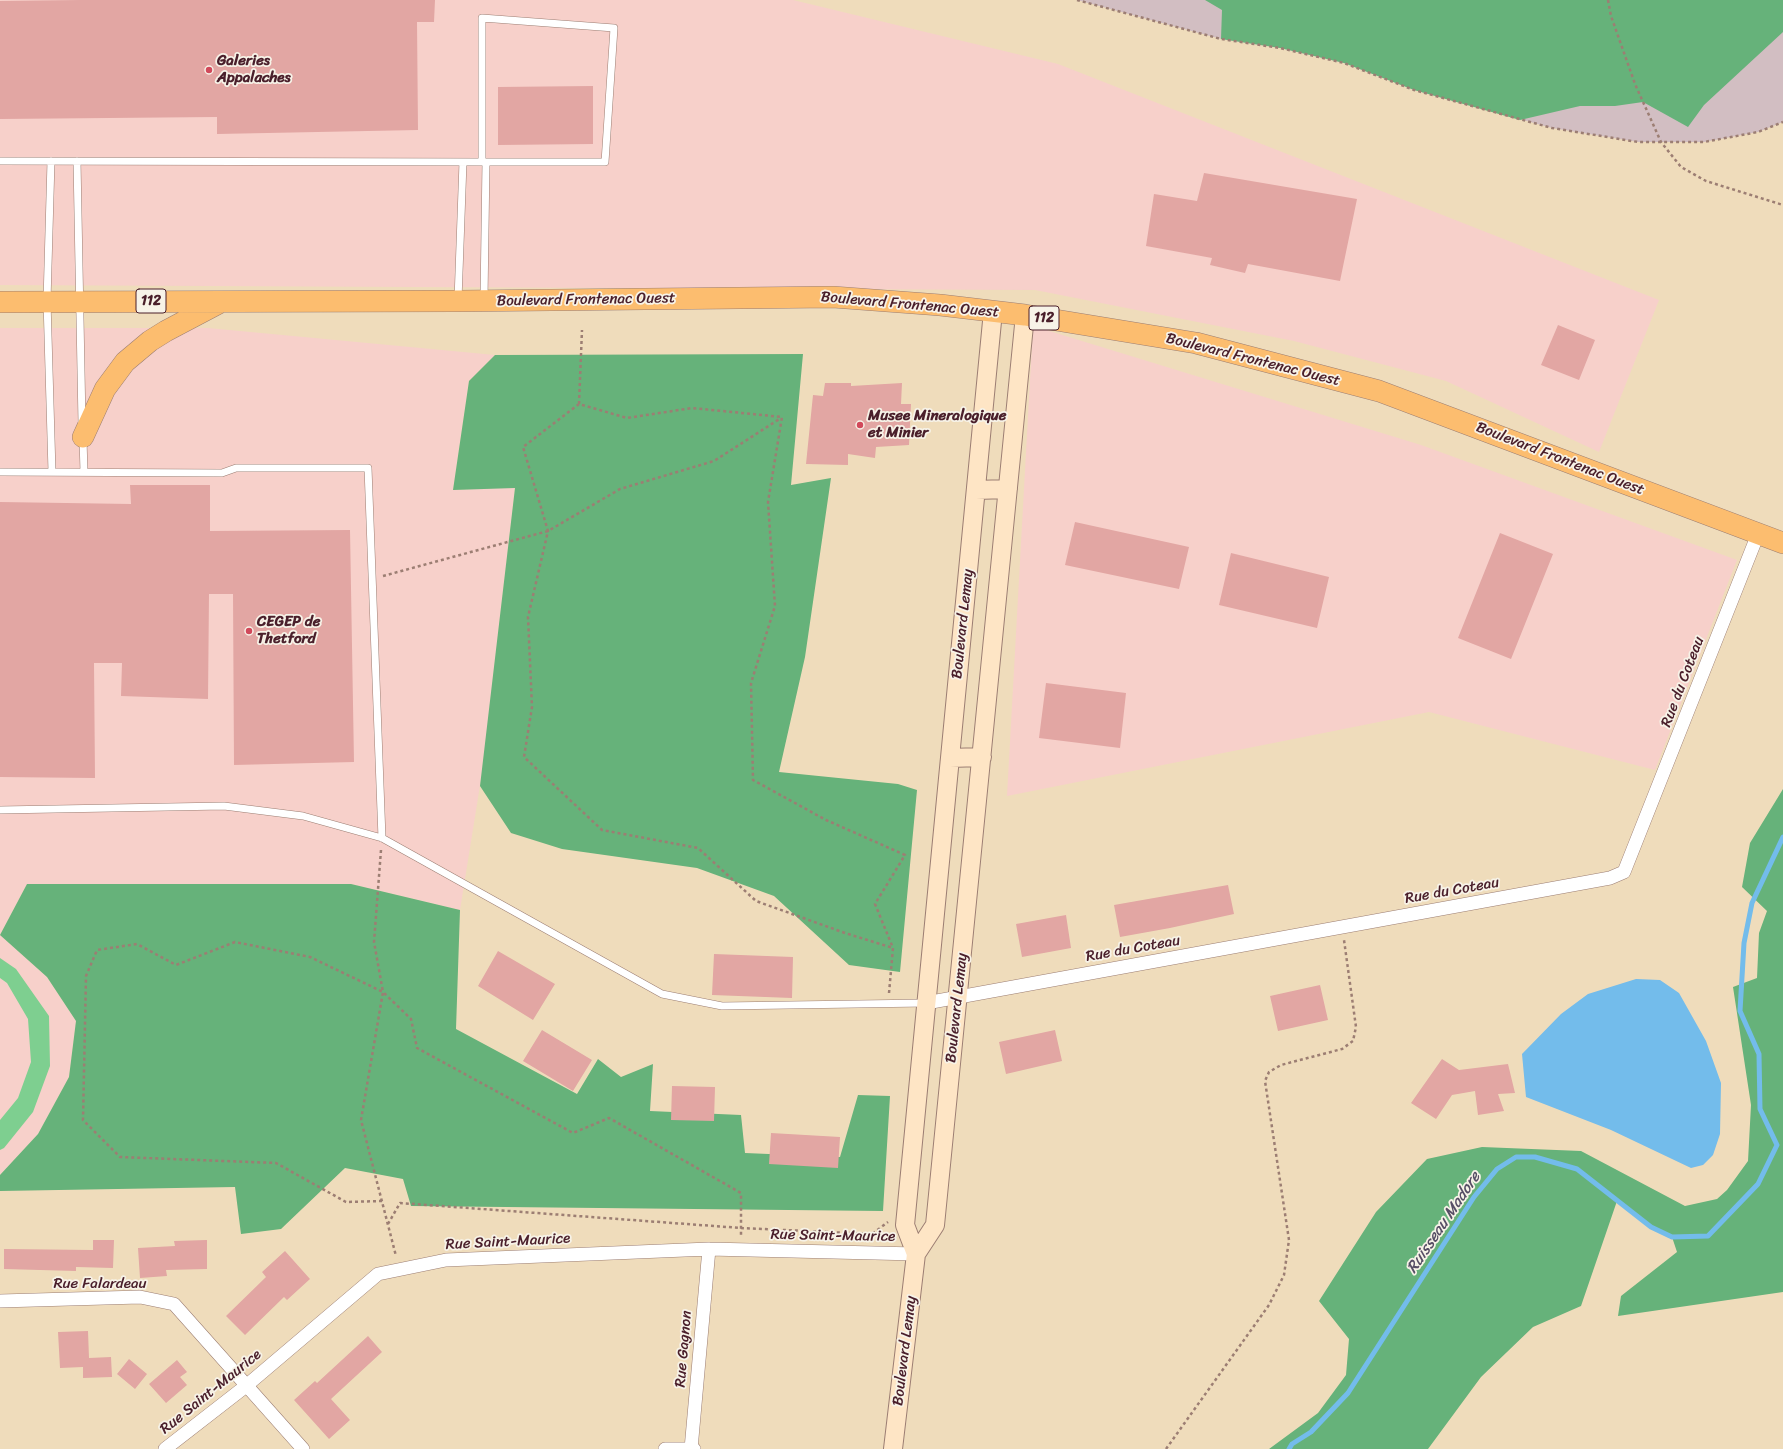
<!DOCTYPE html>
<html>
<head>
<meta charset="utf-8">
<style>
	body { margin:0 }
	canvas { display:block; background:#efdcbb }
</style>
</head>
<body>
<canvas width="1783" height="1449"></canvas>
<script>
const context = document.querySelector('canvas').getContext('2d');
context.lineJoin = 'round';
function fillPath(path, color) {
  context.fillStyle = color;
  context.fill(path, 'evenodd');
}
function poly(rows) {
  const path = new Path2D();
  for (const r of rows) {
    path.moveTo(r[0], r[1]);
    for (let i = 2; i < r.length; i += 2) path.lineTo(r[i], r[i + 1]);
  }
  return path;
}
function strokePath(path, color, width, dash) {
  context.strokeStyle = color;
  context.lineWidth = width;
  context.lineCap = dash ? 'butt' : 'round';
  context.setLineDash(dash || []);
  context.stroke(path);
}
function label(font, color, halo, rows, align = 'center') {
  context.font = font + ' Sriracha,sans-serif';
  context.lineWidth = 3.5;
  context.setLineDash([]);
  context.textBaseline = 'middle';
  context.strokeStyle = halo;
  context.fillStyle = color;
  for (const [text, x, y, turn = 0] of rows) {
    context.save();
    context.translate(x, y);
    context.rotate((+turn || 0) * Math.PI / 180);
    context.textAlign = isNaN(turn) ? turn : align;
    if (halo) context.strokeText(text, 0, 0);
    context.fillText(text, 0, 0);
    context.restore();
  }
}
const built = poly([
	[0,0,793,0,1058,64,1659,300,1599,452,1446,381,1294,341,1035,290,0,285],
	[1033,326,1421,445,1737,560,1655,770,1429,712,1007,796],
	[0,328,208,328,495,355,469,381,453,490,515,487,482,773,460,910,351,884,27,884,0,935],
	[0,935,47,977,76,1021,69,1077,38,1134,0,1175]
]);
const industrial = poly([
	[1077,0,1783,0,1783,122,1758,132,1704,142,1638,142,1552,128,1414,90,1344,63,1280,48,1221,39]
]);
const green = poly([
	[0,958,16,969,49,1016,50,1066,33,1112,4,1148,0,1150,0,1120,18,1098,31,1062,28,1019,7,983,0,978]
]);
const forest = poly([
	[1205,0,1783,0,1783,32,1704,105,1688,127,1643,102,1615,106,1580,106,1520,120,1414,90,1344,63,1280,48,1221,39,1222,10],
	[803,354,791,485,831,478,805,657,779,772,898,784,917,790,900,972,849,965,774,896,697,868,562,849,511,833,480,786,515,488,453,490,469,381,495,355],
	[1783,789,1783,1292,1618,1316,1621,1296,1677,1252,1672,1237,1651,1227,1617,1201,1581,1306,1533,1327,1481,1377,1428,1449,1269,1449,1318,1413,1346,1375,1349,1339,1319,1301,1376,1212,1427,1159,1482,1147,1581,1151,1685,1206,1717,1199,1727,1190,1748,1161,1751,1105,1733,987,1757,978,1759,933,1767,911,1742,887,1750,843],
	[27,884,351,884,460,910,456,1029,577,1094,598,1059,621,1077,653,1064,650,1111,741,1115,745,1153,840,1157,858,1095,890,1096,883,1211,411,1206,403,1179,345,1168,281,1229,241,1234,235,1187,0,1191,0,1175,38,1134,69,1077,76,1021,47,977,0,935]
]);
const water = poly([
	[1636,979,1660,980,1679,993,1706,1041,1721,1083,1720,1134,1713,1155,1703,1165,1691,1168,1611,1130,1526,1097,1522,1054,1561,1014,1588,994]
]);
const stream = poly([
	[1289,1449,1292,1444,1311,1432,1348,1393,1474,1197,1497,1169,1516,1157,1535,1157,1577,1169,1651,1227,1672,1237,1708,1236,1758,1184,1777,1145,1760,1109,1759,1054,1740,1011,1744,943,1752,903,1783,837]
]);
const building = poly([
	[80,0,435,0,434,22,417,22,418,130,217,134,217,117,0,119,0,1],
	[593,86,593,144,498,145,498,87],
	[1204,173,1357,199,1340,281,1248,264,1245,273,1210,265,1212,258,1146,246,1154,194,1197,201],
	[1558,325,1595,340,1579,380,1541,365],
	[825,383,851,383,851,386,902,383,901,404,911,404,909,445,876,447,875,458,848,454,848,465,806,464,813,395,823,396],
	[130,485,210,485,210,531,350,530,354,762,234,765,233,594,209,594,208,699,121,696,122,663,94,663,95,778,0,777,0,502,131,504],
	[1075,522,1189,547,1179,589,1065,565],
	[1500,533,1553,554,1511,659,1458,638],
	[1231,553,1329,577,1317,628,1219,605],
	[1046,683,1126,693,1120,748,1039,738],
	[1228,885,1234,914,1170,928,1120,937,1114,905],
	[1066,915,1071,948,1022,957,1016,924],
	[498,951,555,984,533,1020,478,986],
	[714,954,793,957,792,998,712,995],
	[1320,985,1328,1020,1278,1031,1270,996],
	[542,1030,592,1060,573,1091,523,1061],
	[1055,1030,1062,1061,1006,1074,999,1042],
	[1442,1059,1459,1070,1508,1064,1515,1093,1498,1094,1504,1111,1478,1115,1475,1091,1452,1095,1436,1119,1411,1103],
	[672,1086,715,1087,714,1121,671,1120],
	[771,1133,840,1137,838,1168,769,1164],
	[93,1240,114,1240,113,1268,76,1267,76,1271,4,1269,4,1249,93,1250],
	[207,1240,207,1269,166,1270,167,1276,140,1278,138,1248,175,1246,174,1241],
	[285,1251,310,1279,287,1300,284,1297,245,1335,226,1316,266,1277,262,1272],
	[88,1331,89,1358,111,1357,112,1377,83,1378,83,1367,60,1368,58,1332],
	[368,1336,382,1352,331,1399,350,1420,329,1439,294,1400,315,1381,317,1383],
	[129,1359,147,1374,135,1389,117,1374],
	[177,1360,187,1372,180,1377,187,1385,166,1403,149,1384]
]);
const path = poly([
	[1077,0,1221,39,1280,48,1344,63,1414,90,1552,128,1638,142,1704,142,1758,132,1783,122],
	[1608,0,1611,16,1635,84,1661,142,1681,167,1706,181,1783,205],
	[579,404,582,330],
	[383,576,548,531,620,489,714,461,781,418],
	[381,850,374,942,383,992,361,1120,396,1256],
	[889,993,893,948,875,904,905,855,826,820,753,780,751,683,775,606,768,502,782,417,692,408,627,418,579,404,523,447,548,531,528,617,532,707,524,757,602,830,698,848,756,901,845,933,893,948],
	[382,1201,346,1202,276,1163,120,1157,83,1120,86,976,97,950,137,944,176,965,235,942,310,957,383,992,411,1019,417,1048,573,1133,609,1118,741,1193,741,1235],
	[388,1224,400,1203,741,1228,872,1234,888,1222],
	[1166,1449,1269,1305,1284,1275,1289,1240,1265,1081,1269,1072,1281,1065,1342,1049,1353,1041,1356,1027,1344,940]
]);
const lane = poly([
	[0,161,482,162,605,162,614,28,482,18,482,162],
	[51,161,47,301,52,472],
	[77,161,82,423],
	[484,299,486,162],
	[458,300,463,162],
	[83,439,84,472],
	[0,472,222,473,236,468,368,468,382,838],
	[0,810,224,806,303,816,382,838,662,994,722,1006,926,1003]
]);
const street = poly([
	[926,1003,1610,878,1624,872,1758,534],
	[0,1301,140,1297,174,1304,303,1449],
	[165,1449,246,1386,378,1274,446,1260,709,1249,916,1254],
	[665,1449,691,1449],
	[694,1449,691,1449,709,1249]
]);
const secondary = poly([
	[976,490,1008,489],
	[950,758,982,757],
	[916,1254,905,1225,993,311],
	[893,1449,916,1254,935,1225,1025,315]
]);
const primary = poly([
	[0,302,458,301,833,297,940,305,1025,315,1196,343,1379,391,1783,543],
	[83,437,105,389,125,362,150,341,166,331,221,302]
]);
const markers = [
	[209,70,4,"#d1495b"],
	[860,425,4,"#d1495b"],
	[249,631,4,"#d1495b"]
];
const shields = [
	[151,301,30],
	[1044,318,30]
];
const shieldNames = [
	["112",151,301],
	["112",1044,318]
];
const poiNames = [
	["Galeries",217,61],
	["Appalaches",217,78],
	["Musee Mineralogique",868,416],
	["et Minier",868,433],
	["CEGEP de",257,622],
	["Thetford",257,639]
];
const streetNames = [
	["Boulevard Frontenac Ouest",586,300,-1],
	["Boulevard Frontenac Ouest",910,305,5],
	["Boulevard Frontenac Ouest",1253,360,14],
	["Boulevard Frontenac Ouest",1560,459,21],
	["Boulevard Lemay",963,624,-84],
	["Rue du Coteau",1683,682,-69],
	["Rue du Coteau",1452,891,-10],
	["Rue du Coteau",1133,949,-10],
	["Boulevard Lemay",957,1008,-84],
	["Rue Saint-Maurice",833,1236,1],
	["Rue Saint-Maurice",508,1242,-3],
	["Rue Falardeau",100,1284],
	["Rue Gagnon",684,1349,-85],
	["Boulevard Lemay",905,1351,-83],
	["Rue Saint-Maurice",211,1392,-39]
];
const waterNames = [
	["Ruisseau Madore",1444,1223,-56]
];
fillPath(built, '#f7d0ca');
fillPath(industrial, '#d2bec2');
fillPath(green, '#7ecf90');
fillPath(forest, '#66b27a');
fillPath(water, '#73bceb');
strokePath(stream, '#73bceb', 5);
fillPath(building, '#e2a6a3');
strokePath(lane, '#9c7e73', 8);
strokePath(street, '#9c7e73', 14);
strokePath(secondary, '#9c7e73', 20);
strokePath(primary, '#9c7e73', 22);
strokePath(path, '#9c7e73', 2.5, [3, 3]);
strokePath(lane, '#fff', 7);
strokePath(street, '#fff', 13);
strokePath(secondary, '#fee5c5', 18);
strokePath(primary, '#fcbd6f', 21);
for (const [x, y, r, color] of markers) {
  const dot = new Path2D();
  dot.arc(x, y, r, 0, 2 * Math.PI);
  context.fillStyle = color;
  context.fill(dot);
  strokePath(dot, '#f7f3e8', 1.5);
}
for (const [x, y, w] of shields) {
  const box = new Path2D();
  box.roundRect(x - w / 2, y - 12, w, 24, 3);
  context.fillStyle = '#f7f3e8';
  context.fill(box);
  strokePath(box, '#4a1f2b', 1);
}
label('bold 14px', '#4a1f2b', null, shieldNames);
label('bold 15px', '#4a1f2b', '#f7f3e8', poiNames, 'left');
label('15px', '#4a1f2b', '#f7f3e8', streetNames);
label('italic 16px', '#564e65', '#f7f3e8', waterNames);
</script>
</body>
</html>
